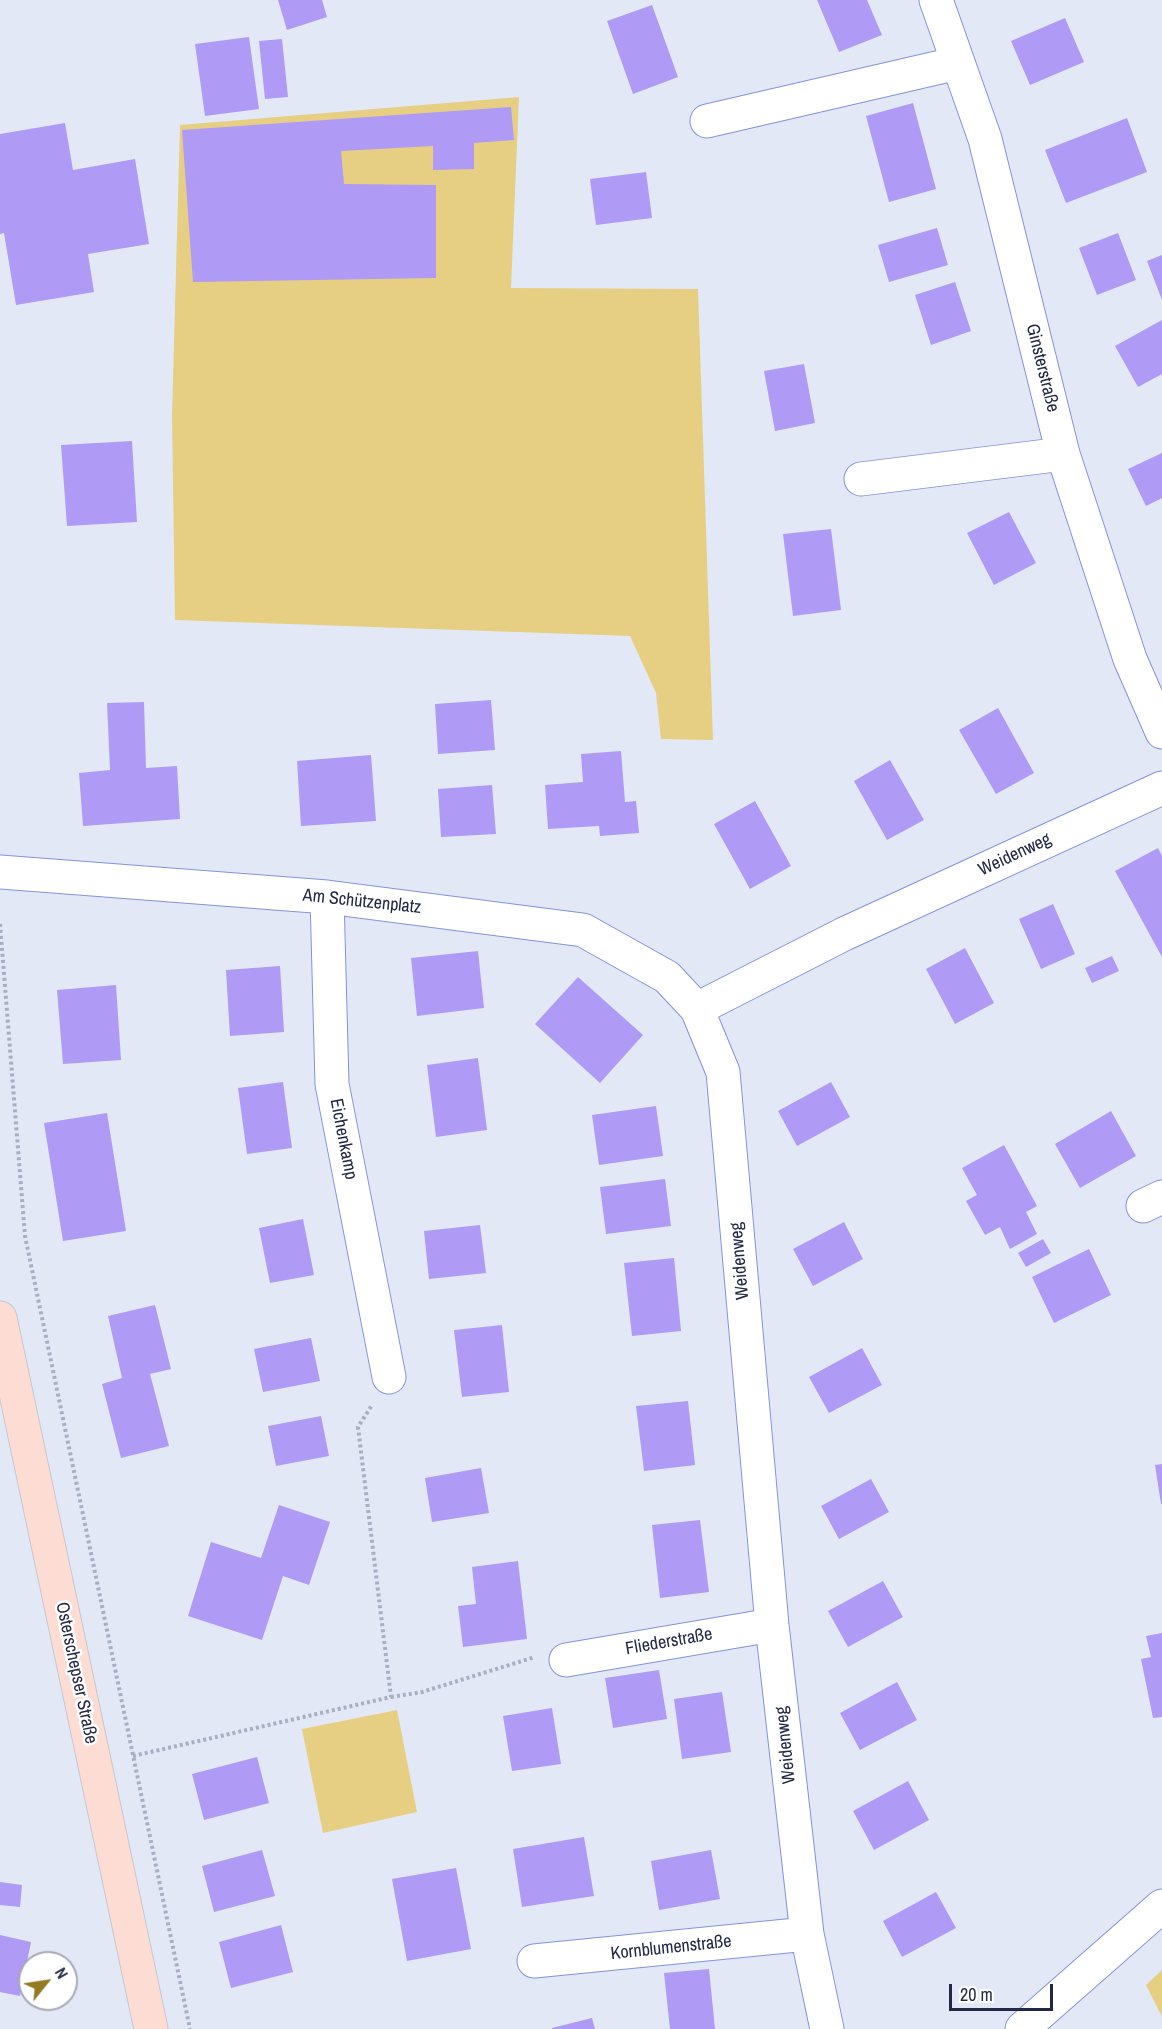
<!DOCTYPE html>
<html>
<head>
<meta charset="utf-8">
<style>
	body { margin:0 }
	#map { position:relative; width:1162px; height:2029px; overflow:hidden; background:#e3e8f7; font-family:"Archivo Narrow",sans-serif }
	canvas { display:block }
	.north { position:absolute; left:18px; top:1951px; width:60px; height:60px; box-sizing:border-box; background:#fff; border:2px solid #a7a9b5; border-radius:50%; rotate:60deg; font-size:16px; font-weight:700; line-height:24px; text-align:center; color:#222846 }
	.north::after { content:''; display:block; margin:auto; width:21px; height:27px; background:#927b22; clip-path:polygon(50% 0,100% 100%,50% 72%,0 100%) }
	.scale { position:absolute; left:949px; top:1984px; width:104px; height:27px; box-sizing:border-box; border:3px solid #222846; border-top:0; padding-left:8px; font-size:18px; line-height:21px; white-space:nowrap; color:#222846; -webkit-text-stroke:4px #fff; paint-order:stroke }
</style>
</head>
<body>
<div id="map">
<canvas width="1162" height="2029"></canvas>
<div class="north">N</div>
<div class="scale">20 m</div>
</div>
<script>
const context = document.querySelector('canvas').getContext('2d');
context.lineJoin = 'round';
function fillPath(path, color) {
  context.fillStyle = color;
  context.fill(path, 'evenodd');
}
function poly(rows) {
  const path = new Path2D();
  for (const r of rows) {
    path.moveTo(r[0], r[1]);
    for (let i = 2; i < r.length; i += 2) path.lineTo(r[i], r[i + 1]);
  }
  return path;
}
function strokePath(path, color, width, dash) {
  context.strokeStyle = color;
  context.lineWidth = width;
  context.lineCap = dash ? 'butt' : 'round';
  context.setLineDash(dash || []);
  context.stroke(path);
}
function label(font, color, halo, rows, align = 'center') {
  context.font = font + ' "Archivo Narrow",sans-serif';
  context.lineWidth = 5;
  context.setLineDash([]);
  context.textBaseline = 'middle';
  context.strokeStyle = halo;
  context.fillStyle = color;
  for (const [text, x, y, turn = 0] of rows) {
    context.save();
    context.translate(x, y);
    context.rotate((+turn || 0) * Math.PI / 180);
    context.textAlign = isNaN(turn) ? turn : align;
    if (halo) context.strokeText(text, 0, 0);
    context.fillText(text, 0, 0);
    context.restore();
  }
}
const green = poly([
	[519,97,511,288,698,289,713,740,661,739,656,693,630,636,175,620,172,416,180,125],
	[397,1710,417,1812,323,1833,302,1729],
	[1162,1970,1162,2017,1146,1985]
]);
const building = poly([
	[278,0,322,0,327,17,287,30],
	[817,0,867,0,882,35,839,52],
	[652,5,678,77,633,94,607,21],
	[1065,18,1084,62,1030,85,1011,41],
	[249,37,259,109,205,116,195,44],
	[282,39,288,97,265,99,259,41],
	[913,103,936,189,889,202,866,116],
	[511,107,514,140,474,143,474,169,433,170,433,146,341,151,344,184,436,185,436,278,193,282,182,130],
	[1127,118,1147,172,1066,203,1045,150],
	[65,123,73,170,135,159,149,244,88,254,94,292,16,305,4,233,0,234,0,134],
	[646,172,652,218,596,225,590,179],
	[937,228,948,265,889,282,878,245],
	[1118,233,1136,280,1097,295,1079,248],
	[1162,255,1162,300,1147,261],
	[955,282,971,331,931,345,915,295],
	[1162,320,1162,374,1138,387,1115,346],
	[804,364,815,423,775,431,764,371],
	[132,441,137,522,67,526,61,445],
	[1162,453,1162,498,1146,506,1128,469],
	[1009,512,1036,563,994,585,967,533],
	[831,529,841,610,793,616,783,534],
	[491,700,495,750,438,754,435,704],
	[144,702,146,768,177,766,180,819,83,826,79,773,110,770,107,703],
	[998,708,1034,773,996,794,959,730],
	[621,751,625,802,636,801,639,833,600,836,599,826,548,829,545,785,583,782,581,754],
	[371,755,376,821,301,826,297,761],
	[890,760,924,820,887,840,854,781],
	[492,785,496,834,441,837,438,789],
	[755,801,791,866,750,889,714,824],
	[1158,848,1162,856,1162,957,1115,871],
	[1053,904,1075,954,1041,969,1019,919],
	[965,948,994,1003,955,1024,926,969],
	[478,951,484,1008,417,1016,411,958],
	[1112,956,1119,971,1092,983,1085,968],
	[280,966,284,1032,230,1036,226,970],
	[578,977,643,1035,600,1083,535,1024],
	[116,985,121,1060,63,1064,57,990],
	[478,1058,487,1130,436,1137,427,1065],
	[283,1082,292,1148,247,1154,238,1088],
	[831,1082,850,1117,797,1146,778,1111],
	[656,1106,663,1156,599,1165,592,1115],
	[1111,1111,1136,1156,1080,1188,1055,1144],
	[107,1113,126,1231,63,1241,44,1123],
	[1004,1145,1037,1206,1026,1212,1037,1234,1010,1249,1000,1227,985,1235,966,1201,977,1195,962,1168],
	[665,1179,671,1226,606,1234,600,1187],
	[303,1219,314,1275,270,1283,259,1228],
	[844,1222,863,1259,813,1286,793,1249],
	[480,1225,486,1273,429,1279,424,1231],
	[1043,1239,1051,1253,1026,1267,1018,1253],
	[1089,1249,1111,1295,1054,1323,1032,1277],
	[674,1258,681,1331,632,1336,624,1263],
	[155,1305,171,1369,150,1374,169,1446,121,1458,102,1384,122,1378,108,1316],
	[502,1325,509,1392,462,1397,454,1330],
	[311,1338,320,1381,263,1392,254,1349],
	[862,1348,882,1385,829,1413,809,1377],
	[688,1401,695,1465,644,1471,636,1406],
	[321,1416,329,1456,276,1466,268,1426],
	[1162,1464,1162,1504,1161,1504,1155,1465],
	[481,1468,489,1513,432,1522,425,1478],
	[871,1479,889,1512,839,1539,821,1506],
	[279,1505,330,1522,309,1585,283,1576,262,1640,188,1616,211,1542,261,1558],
	[700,1520,709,1592,660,1598,652,1525],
	[518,1561,527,1639,463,1647,458,1606,476,1604,472,1567],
	[883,1581,903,1617,848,1647,828,1611],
	[1162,1633,1162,1717,1153,1718,1141,1659,1151,1657,1146,1636],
	[659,1670,667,1719,613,1728,605,1678],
	[897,1682,917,1720,860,1750,840,1713],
	[722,1692,731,1752,682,1759,674,1699],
	[552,1708,561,1764,512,1771,503,1716],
	[257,1757,269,1803,204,1820,192,1774],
	[908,1781,929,1820,874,1850,853,1811],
	[584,1837,594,1896,522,1907,513,1849],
	[262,1850,275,1896,214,1912,202,1866],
	[711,1850,720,1899,659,1910,651,1861],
	[456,1868,471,1949,407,1961,392,1879],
	[0,1882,22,1885,20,1907,0,1905],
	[936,1892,956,1928,902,1957,883,1921],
	[281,1925,293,1972,231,1988,219,1942],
	[0,1935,31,1942,20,1996,0,1992],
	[709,1969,715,2029,670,2029,664,1973],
	[592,2018,595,2029,552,2029,552,2028]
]);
const path = poly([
	[0,924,25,1236,190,2029],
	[391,1697,422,1692,535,1657],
	[133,1756,391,1697,358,1427,372,1405]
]);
const minor = poly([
	[936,0,985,139,1063,454,1130,659,1162,732],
	[707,121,958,63],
	[861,479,1063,454],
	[0,872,327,897,583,930,667,977,697,1009,723,1072,772,1625,807,1934,827,2029],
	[327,897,332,1084,389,1377],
	[697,1009,844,934,1162,788],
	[1143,1206,1162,1197],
	[566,1660,772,1625],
	[534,1961,807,1934],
	[1022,2029,1162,1906]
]);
const major = poly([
	[0,1318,151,2029]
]);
const streetNames = [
	["Ginsterstraße",1042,368,76],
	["Weidenweg",1015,855,-25],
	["Am Schützenplatz",362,902,6],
	["Eichenkamp",343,1139,79],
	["Weidenweg",740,1261,-95],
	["Fliederstraße",669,1642,-10],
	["Osterschepser Straße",76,1673,78],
	["Weidenweg",786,1745,-96],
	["Kornblumenstraße",671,1948,-6]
];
fillPath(green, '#e6cf82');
fillPath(building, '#af9af6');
strokePath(minor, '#8393db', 35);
strokePath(major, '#c6c7cf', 35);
strokePath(path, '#a9aec2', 4, [3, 3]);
strokePath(minor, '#fff', 33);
strokePath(major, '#fddcd4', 33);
label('18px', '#222846', '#fff', streetNames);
</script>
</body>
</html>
